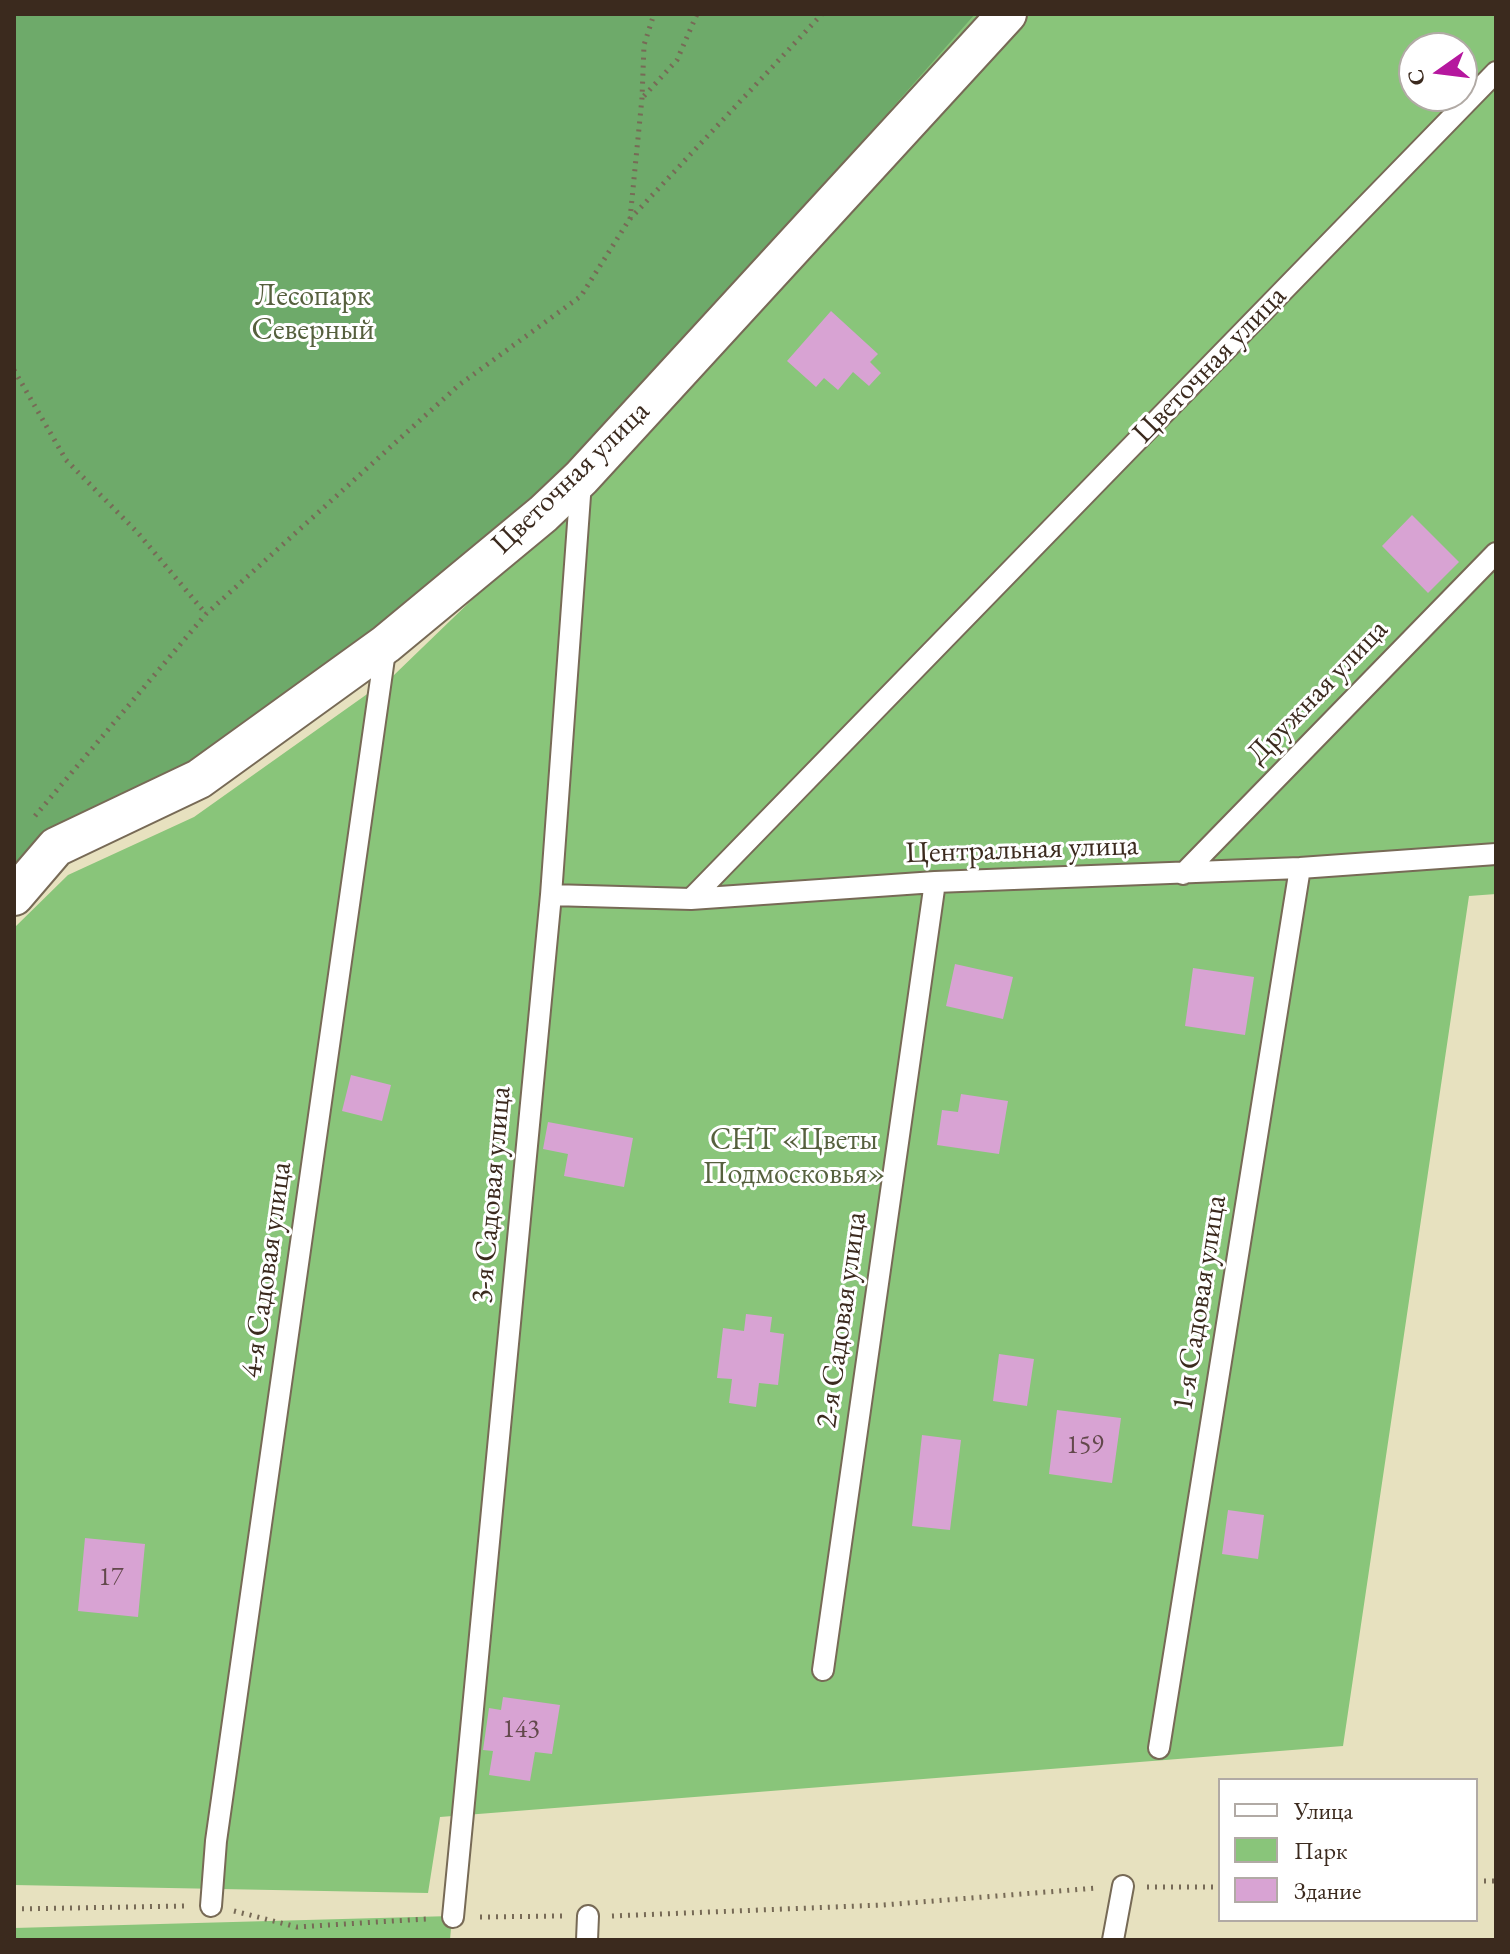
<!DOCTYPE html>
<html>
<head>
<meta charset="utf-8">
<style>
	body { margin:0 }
	#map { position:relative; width:1510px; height:1954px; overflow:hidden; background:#e7e1bf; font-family:"EB Garamond",serif }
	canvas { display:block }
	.frame { position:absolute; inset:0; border:16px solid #3b2a1e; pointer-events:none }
	.legend { position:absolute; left:1218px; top:1778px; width:260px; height:144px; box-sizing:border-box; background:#fff; border:2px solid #b1aaa5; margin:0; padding:10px 14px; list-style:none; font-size:24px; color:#3b2a1e }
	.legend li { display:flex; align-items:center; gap:16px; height:40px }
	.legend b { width:40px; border:2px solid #b1aaa5 }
	.north { position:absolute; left:1398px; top:32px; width:80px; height:80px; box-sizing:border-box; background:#fff; border:2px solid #b1aaa5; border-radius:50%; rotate:256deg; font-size:22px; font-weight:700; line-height:32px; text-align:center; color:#3b2a1e }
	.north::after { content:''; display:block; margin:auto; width:28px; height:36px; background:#b5179e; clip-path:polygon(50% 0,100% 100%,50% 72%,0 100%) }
</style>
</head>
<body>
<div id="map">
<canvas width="1510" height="1954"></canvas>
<div class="frame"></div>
<ul class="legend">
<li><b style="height:10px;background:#fff"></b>Улица</li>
<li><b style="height:22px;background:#89c57a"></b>Парк</li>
<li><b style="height:22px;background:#d8a3d3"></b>Здание</li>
</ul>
<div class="north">С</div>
</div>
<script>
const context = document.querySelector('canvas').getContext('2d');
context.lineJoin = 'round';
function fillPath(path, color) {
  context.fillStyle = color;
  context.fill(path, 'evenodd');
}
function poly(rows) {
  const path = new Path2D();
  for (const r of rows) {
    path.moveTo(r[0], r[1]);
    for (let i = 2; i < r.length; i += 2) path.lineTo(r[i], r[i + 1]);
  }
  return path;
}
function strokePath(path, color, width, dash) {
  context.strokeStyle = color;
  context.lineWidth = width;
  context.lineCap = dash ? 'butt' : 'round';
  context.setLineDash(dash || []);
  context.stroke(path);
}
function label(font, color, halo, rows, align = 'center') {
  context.font = font + ' "EB Garamond",serif';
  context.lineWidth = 6;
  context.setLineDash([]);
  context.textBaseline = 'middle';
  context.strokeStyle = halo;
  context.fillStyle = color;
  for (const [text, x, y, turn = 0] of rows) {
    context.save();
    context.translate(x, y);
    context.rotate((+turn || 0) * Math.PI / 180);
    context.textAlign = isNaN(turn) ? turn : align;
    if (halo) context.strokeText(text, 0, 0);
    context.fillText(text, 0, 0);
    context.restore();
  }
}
const green = poly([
	[14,14,1496,14,1496,894,1469,896,1343,1746,440,1817,428,1893,14,1885,14,928,68,875,194,817,394,675,510,563],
	[1414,48,1462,48,1462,96,1414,96],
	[452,1916,450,1940,14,1940,14,1928]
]);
const forest = poly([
	[14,14,975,14,576,466,379,648,14,887]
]);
const building = poly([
	[831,311,878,354,870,362,881,373,869,386,853,372,838,390,824,378,816,387,787,361],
	[1412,515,1459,562,1428,593,1382,546],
	[955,964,1013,977,1003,1019,946,1006],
	[1193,968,1254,977,1245,1035,1185,1026],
	[351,1075,391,1085,382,1121,342,1111],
	[961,1094,1008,1101,999,1154,937,1145,942,1110,958,1112],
	[548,1122,633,1138,624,1187,564,1176,568,1154,543,1149],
	[746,1314,772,1317,770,1332,784,1334,778,1385,759,1383,756,1407,729,1403,732,1379,717,1378,723,1328,744,1331],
	[999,1354,1034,1359,1027,1406,993,1401],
	[1057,1410,1121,1418,1112,1483,1049,1474],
	[922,1435,961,1440,950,1530,912,1526],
	[1228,1510,1264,1515,1258,1559,1222,1554],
	[85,1538,145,1544,138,1617,78,1611],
	[503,1697,560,1705,552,1754,535,1752,530,1781,489,1775,493,1751,483,1750,489,1708,501,1710]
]);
const path = poly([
	[644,96,677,60,697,14],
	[630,219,642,98,644,45,654,14],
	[14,370,66,460,138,533,206,614],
	[35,816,206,614,459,385,581,296,629,220,822,14],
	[1476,1881,1496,1881],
	[1147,1887,1220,1887],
	[14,1909,185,1906],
	[234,1911,297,1927,426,1919],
	[612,1916,883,1905,1097,1888],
	[480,1917,562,1916]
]);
const service = poly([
	[1183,874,1496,553],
	[551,895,691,899,935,882,1300,868,1496,854],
	[691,899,1496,72],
	[823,1670,935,882],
	[1159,1748,1300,868],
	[211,1906,216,1841,386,644],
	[453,1917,551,895,581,482],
	[587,1940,588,1916],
	[1113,1940,1123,1886]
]);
const minor = poly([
	[14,896,56,847,199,779,386,644,543,514,581,478,1007,14]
]);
const numberNames = [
	["159",1085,1446],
	["17",111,1578],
	["143",521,1730]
];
const parkNames = [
	["Лесопарк",313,297],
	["Северный",313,331],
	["СНТ «Цветы",794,1141],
	["Подмосковья»",794,1175]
];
const streetNames = [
	["Цветочная улица",1210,365,-46],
	["Цветочная улица",571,478,-44],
	["Дружная улица",1318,692,-46],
	["Центральная улица",1022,850,-2],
	["3-я Садовая улица",492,1195,-85],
	["4-я Садовая улица",267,1270,-82],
	["1-я Садовая улица",1200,1303,-81],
	["2-я Садовая улица",842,1320,-82]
];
fillPath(green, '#89c57a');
fillPath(forest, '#6eaa6a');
fillPath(building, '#d8a3d3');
strokePath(service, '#776a56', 24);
strokePath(minor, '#776a56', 42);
strokePath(path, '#776a56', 5, [2, 6]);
strokePath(service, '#fff', 20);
strokePath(minor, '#fff', 38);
label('26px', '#62484b', null, numberNames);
label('30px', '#56603e', '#fff', parkNames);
label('30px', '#3b2a1e', '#fff', streetNames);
</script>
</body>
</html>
